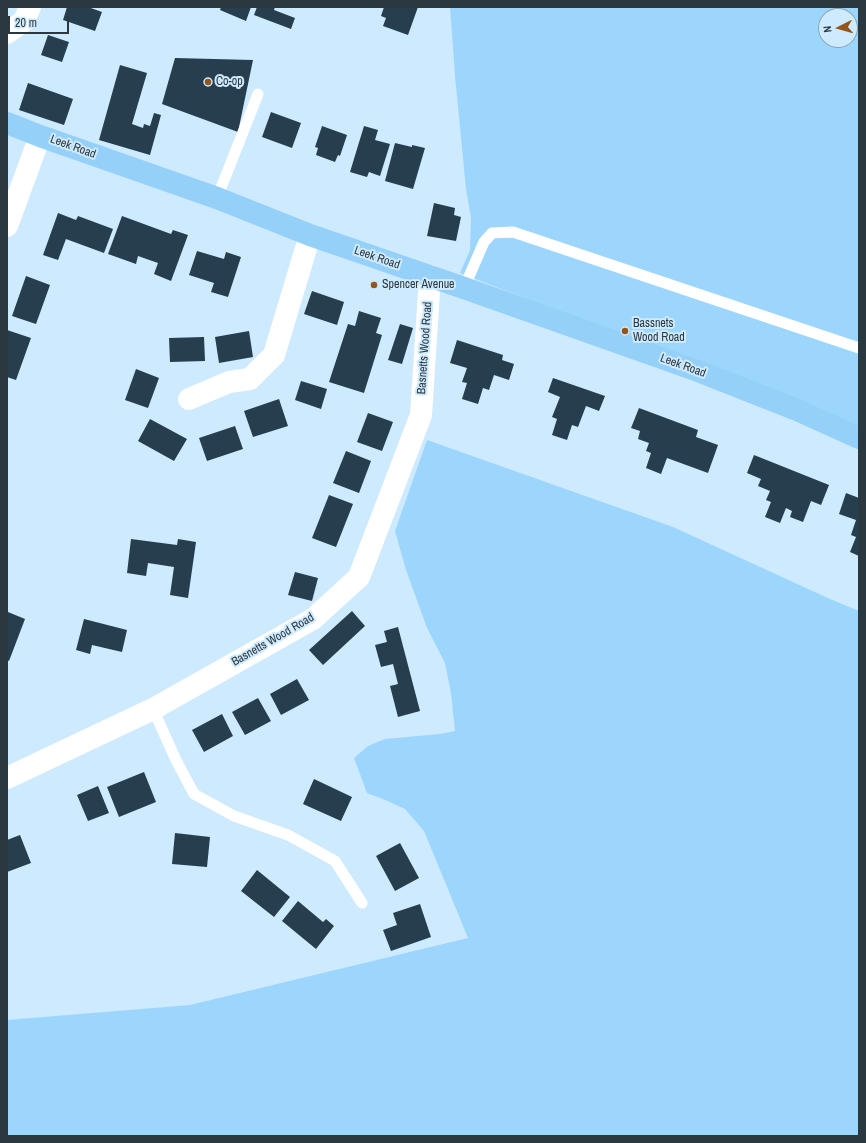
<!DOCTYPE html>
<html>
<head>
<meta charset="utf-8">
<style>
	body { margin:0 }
	#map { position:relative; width:866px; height:1143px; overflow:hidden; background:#ceeafe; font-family:"Archivo Narrow",sans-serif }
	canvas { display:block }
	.frame { position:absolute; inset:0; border:8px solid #2c383f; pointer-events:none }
	.north { position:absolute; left:818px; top:8px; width:40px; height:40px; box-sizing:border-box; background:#ceeafe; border:1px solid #8da3b2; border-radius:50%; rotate:264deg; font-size:11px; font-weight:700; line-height:16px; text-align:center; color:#2c383f }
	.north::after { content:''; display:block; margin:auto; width:14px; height:18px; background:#94551b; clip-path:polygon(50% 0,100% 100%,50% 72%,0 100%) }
	.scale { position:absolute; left:8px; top:16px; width:61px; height:18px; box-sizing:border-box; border:2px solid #2c383f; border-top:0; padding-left:5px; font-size:12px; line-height:14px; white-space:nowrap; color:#2c383f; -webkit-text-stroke:3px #ceeafe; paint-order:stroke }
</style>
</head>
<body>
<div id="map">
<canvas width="866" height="1143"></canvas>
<div class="frame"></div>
<div class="north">N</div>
<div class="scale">20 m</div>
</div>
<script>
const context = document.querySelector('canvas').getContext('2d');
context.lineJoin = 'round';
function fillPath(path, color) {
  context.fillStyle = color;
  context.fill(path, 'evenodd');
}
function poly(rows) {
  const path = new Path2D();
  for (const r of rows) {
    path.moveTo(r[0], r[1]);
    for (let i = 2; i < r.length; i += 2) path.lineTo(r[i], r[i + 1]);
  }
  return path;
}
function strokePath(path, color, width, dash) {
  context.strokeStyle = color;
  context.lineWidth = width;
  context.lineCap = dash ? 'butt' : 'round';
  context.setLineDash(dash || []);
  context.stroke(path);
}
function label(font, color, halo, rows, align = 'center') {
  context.font = font + ' "Archivo Narrow",sans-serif';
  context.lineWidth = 4;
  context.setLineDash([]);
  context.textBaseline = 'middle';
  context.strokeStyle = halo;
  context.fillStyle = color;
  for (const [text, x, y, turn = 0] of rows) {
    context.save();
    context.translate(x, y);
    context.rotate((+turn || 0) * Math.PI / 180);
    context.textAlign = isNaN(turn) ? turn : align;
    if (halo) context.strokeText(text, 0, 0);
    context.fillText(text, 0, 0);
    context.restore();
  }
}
const green = poly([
	[450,7,859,7,859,427,460,273,470,250,471,218,466,189,455,76],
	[826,16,850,16,850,40,826,40],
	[427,440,673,527,830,599,859,611,859,1136,7,1136,7,1020,190,1005,468,938,424,831,405,809,383,799,367,793,354,758,368,746,385,739,440,734,455,731,451,693,445,663,427,628,406,570,395,531]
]);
const building = poly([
	[67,7,88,7,102,12,95,31,63,20],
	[221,7,251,7,246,21,220,10],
	[257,7,275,7,274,10,295,18,291,29,254,15],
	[384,7,418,7,408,35,383,26,386,18,381,16],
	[48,35,69,42,62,62,41,55],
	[175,58,253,60,238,132,162,104],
	[120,65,147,73,132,124,143,128,144,124,150,126,154,113,161,115,150,155,99,140],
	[28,83,73,99,64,125,19,110],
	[271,112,301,123,292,148,262,137],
	[322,126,347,135,340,156,338,155,335,162,316,155,318,148,315,147],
	[364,126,378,130,375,140,390,144,380,176,369,172,367,177,350,172],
	[395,143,412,147,412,145,425,148,413,189,385,181],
	[434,203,455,208,454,215,461,217,456,241,427,236],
	[58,213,76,220,78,216,113,229,104,253,66,239,58,260,43,255],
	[122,216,171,234,173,230,188,235,171,281,154,274,158,263,138,256,136,264,108,254],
	[197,251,224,259,226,252,241,257,228,297,211,292,214,283,189,275],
	[26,276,50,285,36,324,12,316],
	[312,291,344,302,337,325,304,314],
	[359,311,381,318,376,333,382,335,364,393,329,382,348,324,355,326],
	[400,324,413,328,402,364,388,360],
	[7,330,31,338,16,380,7,377],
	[249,331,253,357,219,363,215,337],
	[204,337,205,361,170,362,169,338],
	[457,340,503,355,502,360,514,364,509,380,494,375,489,390,483,388,478,404,462,399,467,383,462,382,467,368,450,363],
	[136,369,159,378,148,408,125,400],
	[553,378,605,396,599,411,586,406,578,427,572,425,567,440,552,435,557,419,552,417,560,397,548,392],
	[301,381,327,389,321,409,295,400],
	[279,399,288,426,253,437,244,411],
	[639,408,698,430,696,437,718,445,708,473,667,458,661,474,646,468,651,453,646,451,649,443,638,439,640,431,631,428],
	[368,413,393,422,382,451,357,442],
	[150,419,187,439,174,461,138,441],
	[235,426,243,449,207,461,199,438],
	[346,451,371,461,359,493,333,483],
	[754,455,829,485,821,505,811,501,803,522,790,517,792,511,786,508,780,523,765,517,771,502,766,500,770,491,758,486,761,479,747,473],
	[846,493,859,498,859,556,850,552,856,537,851,535,856,520,839,514],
	[329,495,353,504,336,547,312,538],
	[131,539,177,545,178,539,196,542,188,598,170,595,174,567,148,563,146,576,127,573],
	[295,572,318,578,312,601,288,595],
	[352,611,365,626,323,665,309,650],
	[8,612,25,619,9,661,7,660,7,616],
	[84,619,127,630,122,652,92,645,90,654,76,650],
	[398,627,420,711,398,717,390,686,398,684,393,664,381,667,375,645,387,642,384,631],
	[297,679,309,700,281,715,270,694],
	[258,698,271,721,245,735,232,712],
	[222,714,233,736,204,752,192,730],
	[144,772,156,802,119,817,107,787],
	[314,779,352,797,341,821,303,804],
	[98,786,109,813,88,821,77,795],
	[175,833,210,837,207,867,172,864],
	[20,835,31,863,7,872,7,840],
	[400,843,419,878,395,891,376,856],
	[257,870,290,897,274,917,241,891],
	[298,901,323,922,326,919,334,926,316,949,282,921],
	[420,904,431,937,391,951,383,930,397,925,393,913]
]);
const service = poly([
	[217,198,258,94],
	[464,288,484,242,492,233,513,232,859,348],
	[153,709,176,760,194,794,234,816,288,835,335,861,362,903]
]);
const minor = poly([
	[7,33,24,21,30,7],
	[7,226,40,136],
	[189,399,229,382,250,379,274,355,310,235],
	[7,778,153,709,313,619,359,577,421,415,430,276]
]);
const trunk = poly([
	[7,123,40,136,217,198,310,235,464,288,698,371,797,410,859,438]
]);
const markers = [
	[208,82,4,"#94551b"],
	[374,285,4,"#94551b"],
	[625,331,4,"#94551b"]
];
const poiNames = [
	["Co-op",216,82],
	["Spencer Avenue",382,285],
	["Bassnets",633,324],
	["Wood Road",633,338]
];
const streetNames = [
	["Leek Road",73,147,20],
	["Leek Road",377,258,19],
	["Basnetts Wood Road",425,348,-86],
	["Leek Road",683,366,20],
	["Basnetts Wood Road",273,640,-30]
];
fillPath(green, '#9dd6fd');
fillPath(building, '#263e4e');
strokePath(service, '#fff', 11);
strokePath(minor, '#fff', 22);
strokePath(trunk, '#94d0f8', 22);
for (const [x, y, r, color] of markers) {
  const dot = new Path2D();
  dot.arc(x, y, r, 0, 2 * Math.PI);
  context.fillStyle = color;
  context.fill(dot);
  strokePath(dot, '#ceeafe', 1.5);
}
label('12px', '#2c383f', '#ceeafe', poiNames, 'left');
label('12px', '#2c383f', '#ceeafe', streetNames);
</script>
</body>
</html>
